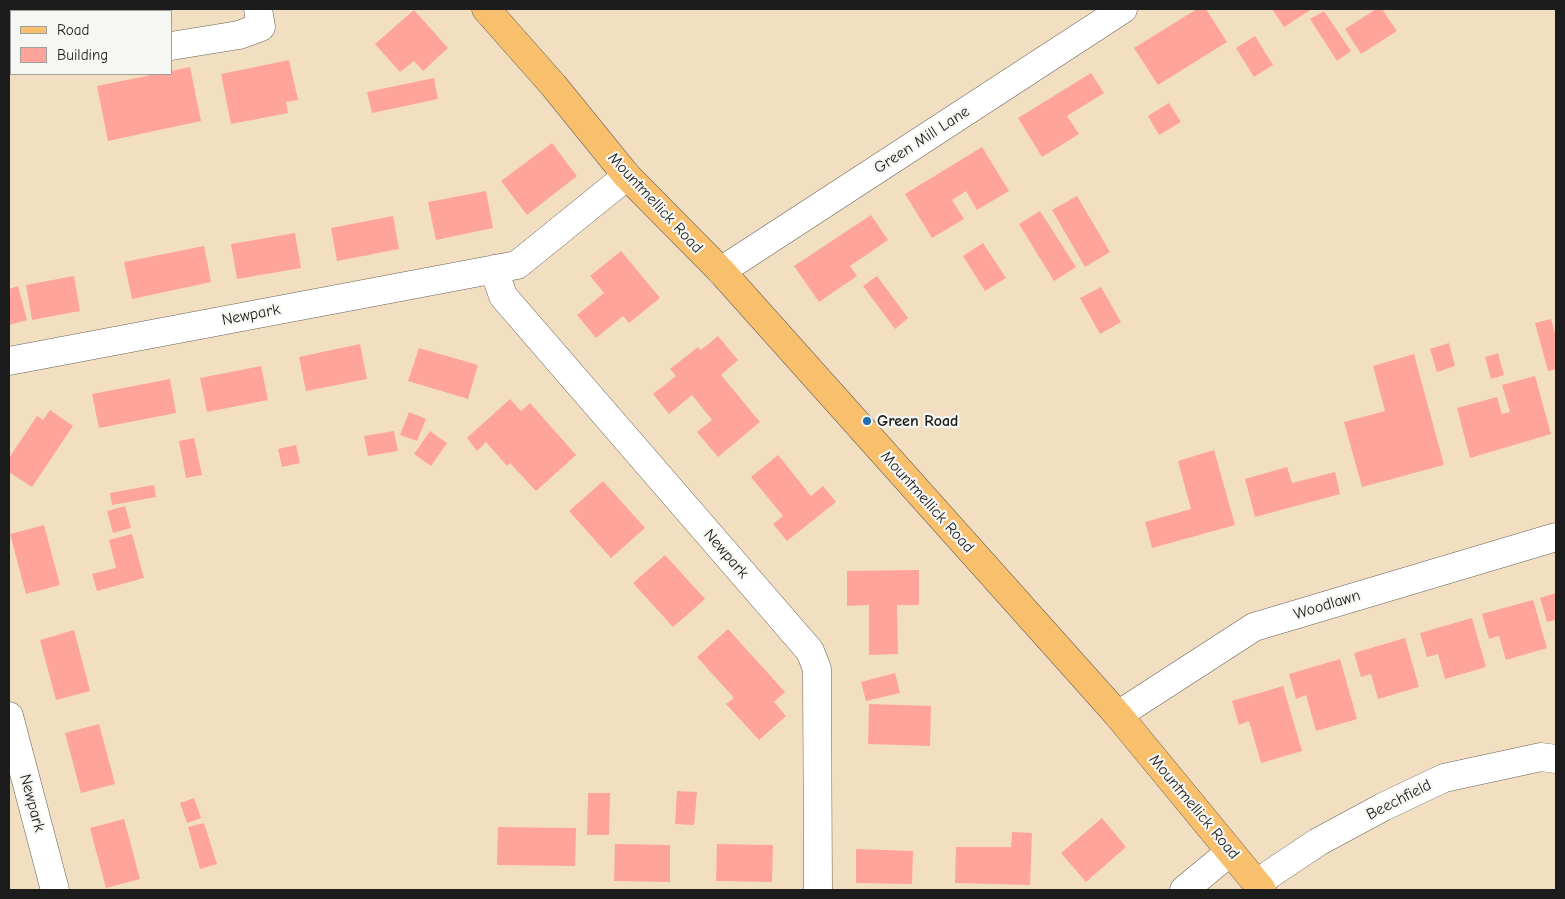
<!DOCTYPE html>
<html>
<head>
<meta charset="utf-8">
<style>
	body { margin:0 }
	#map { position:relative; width:1565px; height:899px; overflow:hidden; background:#f2dfc2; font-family:"Comic Neue",sans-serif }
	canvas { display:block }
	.frame { position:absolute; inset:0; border:10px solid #1c1c1c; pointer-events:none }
	.legend { position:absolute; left:10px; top:10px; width:162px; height:65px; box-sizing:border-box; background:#f6f6f2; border:1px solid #9f9f9c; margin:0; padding:6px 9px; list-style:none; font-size:15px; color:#1c1c1c }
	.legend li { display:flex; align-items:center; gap:10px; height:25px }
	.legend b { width:25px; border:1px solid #9f9f9c }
</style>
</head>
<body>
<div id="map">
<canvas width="1565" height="899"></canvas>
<div class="frame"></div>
<ul class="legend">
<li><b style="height:6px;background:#f8bf6c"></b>Road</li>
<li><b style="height:14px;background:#ffa49b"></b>Building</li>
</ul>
</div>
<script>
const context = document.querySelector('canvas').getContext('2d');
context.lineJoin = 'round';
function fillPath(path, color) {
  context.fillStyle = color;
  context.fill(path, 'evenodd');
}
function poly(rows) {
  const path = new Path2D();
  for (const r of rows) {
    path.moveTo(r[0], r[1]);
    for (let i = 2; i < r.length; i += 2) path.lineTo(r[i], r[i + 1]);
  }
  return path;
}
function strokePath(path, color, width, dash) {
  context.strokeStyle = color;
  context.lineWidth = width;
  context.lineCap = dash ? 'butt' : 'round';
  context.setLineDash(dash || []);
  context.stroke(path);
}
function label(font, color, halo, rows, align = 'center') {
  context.font = font + ' "Comic Neue",sans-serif';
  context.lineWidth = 4.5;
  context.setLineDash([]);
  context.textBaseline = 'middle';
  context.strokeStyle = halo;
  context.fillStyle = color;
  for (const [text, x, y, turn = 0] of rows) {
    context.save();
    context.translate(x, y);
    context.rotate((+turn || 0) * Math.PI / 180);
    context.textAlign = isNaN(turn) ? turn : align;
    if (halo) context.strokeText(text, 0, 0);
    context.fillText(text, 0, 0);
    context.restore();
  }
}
const building = poly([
	[1197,9,1206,9,1227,42,1158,85,1134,48],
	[1272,9,1312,9,1284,27],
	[1376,9,1382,9,1397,31,1361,54,1345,29],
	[414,10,448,48,423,71,414,61,400,72,375,44],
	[1324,11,1351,51,1337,61,1310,19],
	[1255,36,1273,65,1254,77,1236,48],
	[289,60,298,100,286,102,288,113,231,124,221,74],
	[190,67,201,121,108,141,97,86,156,74,171,74,171,71],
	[1091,73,1104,93,1067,116,1079,134,1042,157,1018,118],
	[434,78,438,99,372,113,367,92],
	[1169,103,1181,122,1159,135,1148,116],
	[552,143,577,176,527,215,501,181],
	[982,147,1009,191,977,210,966,191,952,200,964,219,932,238,905,194],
	[486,191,493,228,436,240,428,202],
	[1077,196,1110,252,1085,267,1052,210],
	[1040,211,1076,267,1054,281,1019,224],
	[871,215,888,240,850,266,857,276,819,302,794,266],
	[393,216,399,249,337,261,331,228],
	[295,233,301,268,237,279,231,244],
	[983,243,1006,278,985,291,963,256],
	[204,246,211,282,132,299,124,262],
	[621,251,660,298,629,323,623,316,596,338,577,315,604,293,590,276],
	[74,276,80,311,32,320,26,285],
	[877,276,908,318,895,329,863,286],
	[18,286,27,320,9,325,9,289],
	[1101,287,1121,322,1100,334,1080,298],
	[1551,319,1556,337,1556,369,1548,371,1535,323],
	[718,336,738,360,721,375,760,422,718,457,697,432,712,420,692,395,669,414,653,394,676,376,670,369,698,347,701,350],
	[1449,343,1455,366,1437,372,1430,349],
	[360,344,367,379,306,391,299,357],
	[419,348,478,365,468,399,408,381],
	[1498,353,1504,375,1491,379,1485,357],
	[1414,354,1444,465,1362,487,1344,422,1385,411,1373,366],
	[261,366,268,400,207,412,200,378],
	[1535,376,1551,434,1470,458,1457,408,1497,397,1502,414,1510,412,1502,385],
	[170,379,176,413,99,428,92,394],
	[510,399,521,411,530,403,576,455,536,491,510,463,507,466,486,442,477,451,467,438],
	[50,410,73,426,32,487,9,472,9,458,37,416,43,420],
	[409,412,426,419,417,441,400,435],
	[394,431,398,451,368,456,364,436],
	[430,431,447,443,431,466,414,454],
	[194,438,202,475,186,478,179,441],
	[296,445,300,463,282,467,278,449],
	[1214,450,1235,525,1152,548,1145,522,1191,509,1178,461],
	[778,455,811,496,823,486,836,502,787,541,773,524,783,516,751,477],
	[1287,467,1292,483,1335,472,1340,494,1255,517,1245,479],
	[603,481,645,528,611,558,569,511],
	[154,485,156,497,112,505,110,493],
	[125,506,131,528,113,533,107,511],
	[44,525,60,585,26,594,10,534],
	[132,534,144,578,97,591,92,574,116,568,109,540],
	[665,555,705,599,673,627,633,583],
	[919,570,919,605,897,605,898,654,869,655,869,605,847,606,847,571],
	[1556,593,1556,620,1547,622,1540,598],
	[1533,600,1547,648,1506,660,1499,636,1489,639,1482,614],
	[1472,618,1486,667,1445,679,1438,654,1427,657,1420,633],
	[728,629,785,692,774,702,786,716,759,740,726,704,734,698,697,657],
	[74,630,90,691,56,700,40,640],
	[1405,638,1419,687,1378,699,1371,674,1361,677,1354,653],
	[1340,659,1357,719,1316,731,1306,695,1296,699,1289,674],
	[895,673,900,693,866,701,861,682],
	[1283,686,1302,751,1261,763,1249,721,1239,725,1232,701],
	[869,704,931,706,930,746,868,744],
	[99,724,115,784,81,793,65,733],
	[677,791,697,792,694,825,675,824],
	[588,793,610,793,609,835,587,835],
	[194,798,201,818,187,823,180,803],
	[1102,818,1126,847,1086,882,1061,853],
	[124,819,140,879,106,888,90,828],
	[204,823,217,864,200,869,188,827],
	[498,827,576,828,575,866,497,865],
	[1012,832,1032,833,1030,885,955,883,956,847,1011,847],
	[615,844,670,845,670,882,614,881],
	[717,844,773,845,772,882,716,881],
	[856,849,913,851,912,884,856,883]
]);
const minor = poly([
	[171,46,239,35,261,27,258,9],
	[494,269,503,296,810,651,817,669,818,890],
	[9,361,517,265,627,176],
	[1118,715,1254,627,1556,537],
	[9,716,55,890],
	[1258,885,1270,874,1318,842,1383,807,1444,778,1541,757,1556,759],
	[1184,890,1230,852]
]);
const tertiary = poly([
	[721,271,1123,9]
]);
const primary = poly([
	[486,9,554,86,627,176,721,271,1118,715,1262,890]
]);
const markers = [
	[867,421,5,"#1f6fb2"]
];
const streetNames = [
	["Green Mill Lane",922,140,-33],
	["Mountmellick Road",655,203,47],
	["Newpark",251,315,-11],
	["Mountmellick Road",927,502,48],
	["Newpark",726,554,49],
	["Woodlawn",1327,605,-17],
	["Beechfield",1399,800,-27],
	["Newpark",32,803,75],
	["Mountmellick Road",1194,807,50]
];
const poiNames = [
	["Green Road",877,421]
];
fillPath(building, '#ffa49b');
strokePath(minor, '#676056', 29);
strokePath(tertiary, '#676056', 29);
strokePath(primary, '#676056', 29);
strokePath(minor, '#fff', 28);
strokePath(tertiary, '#fff', 28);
strokePath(primary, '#f8bf6c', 28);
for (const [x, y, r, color] of markers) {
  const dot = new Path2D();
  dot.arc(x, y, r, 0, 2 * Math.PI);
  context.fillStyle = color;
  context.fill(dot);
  strokePath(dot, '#f6f6f2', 2);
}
label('16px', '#1c1c1c', '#f6f6f2', streetNames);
label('bold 16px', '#1c1c1c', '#f6f6f2', poiNames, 'left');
</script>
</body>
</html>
